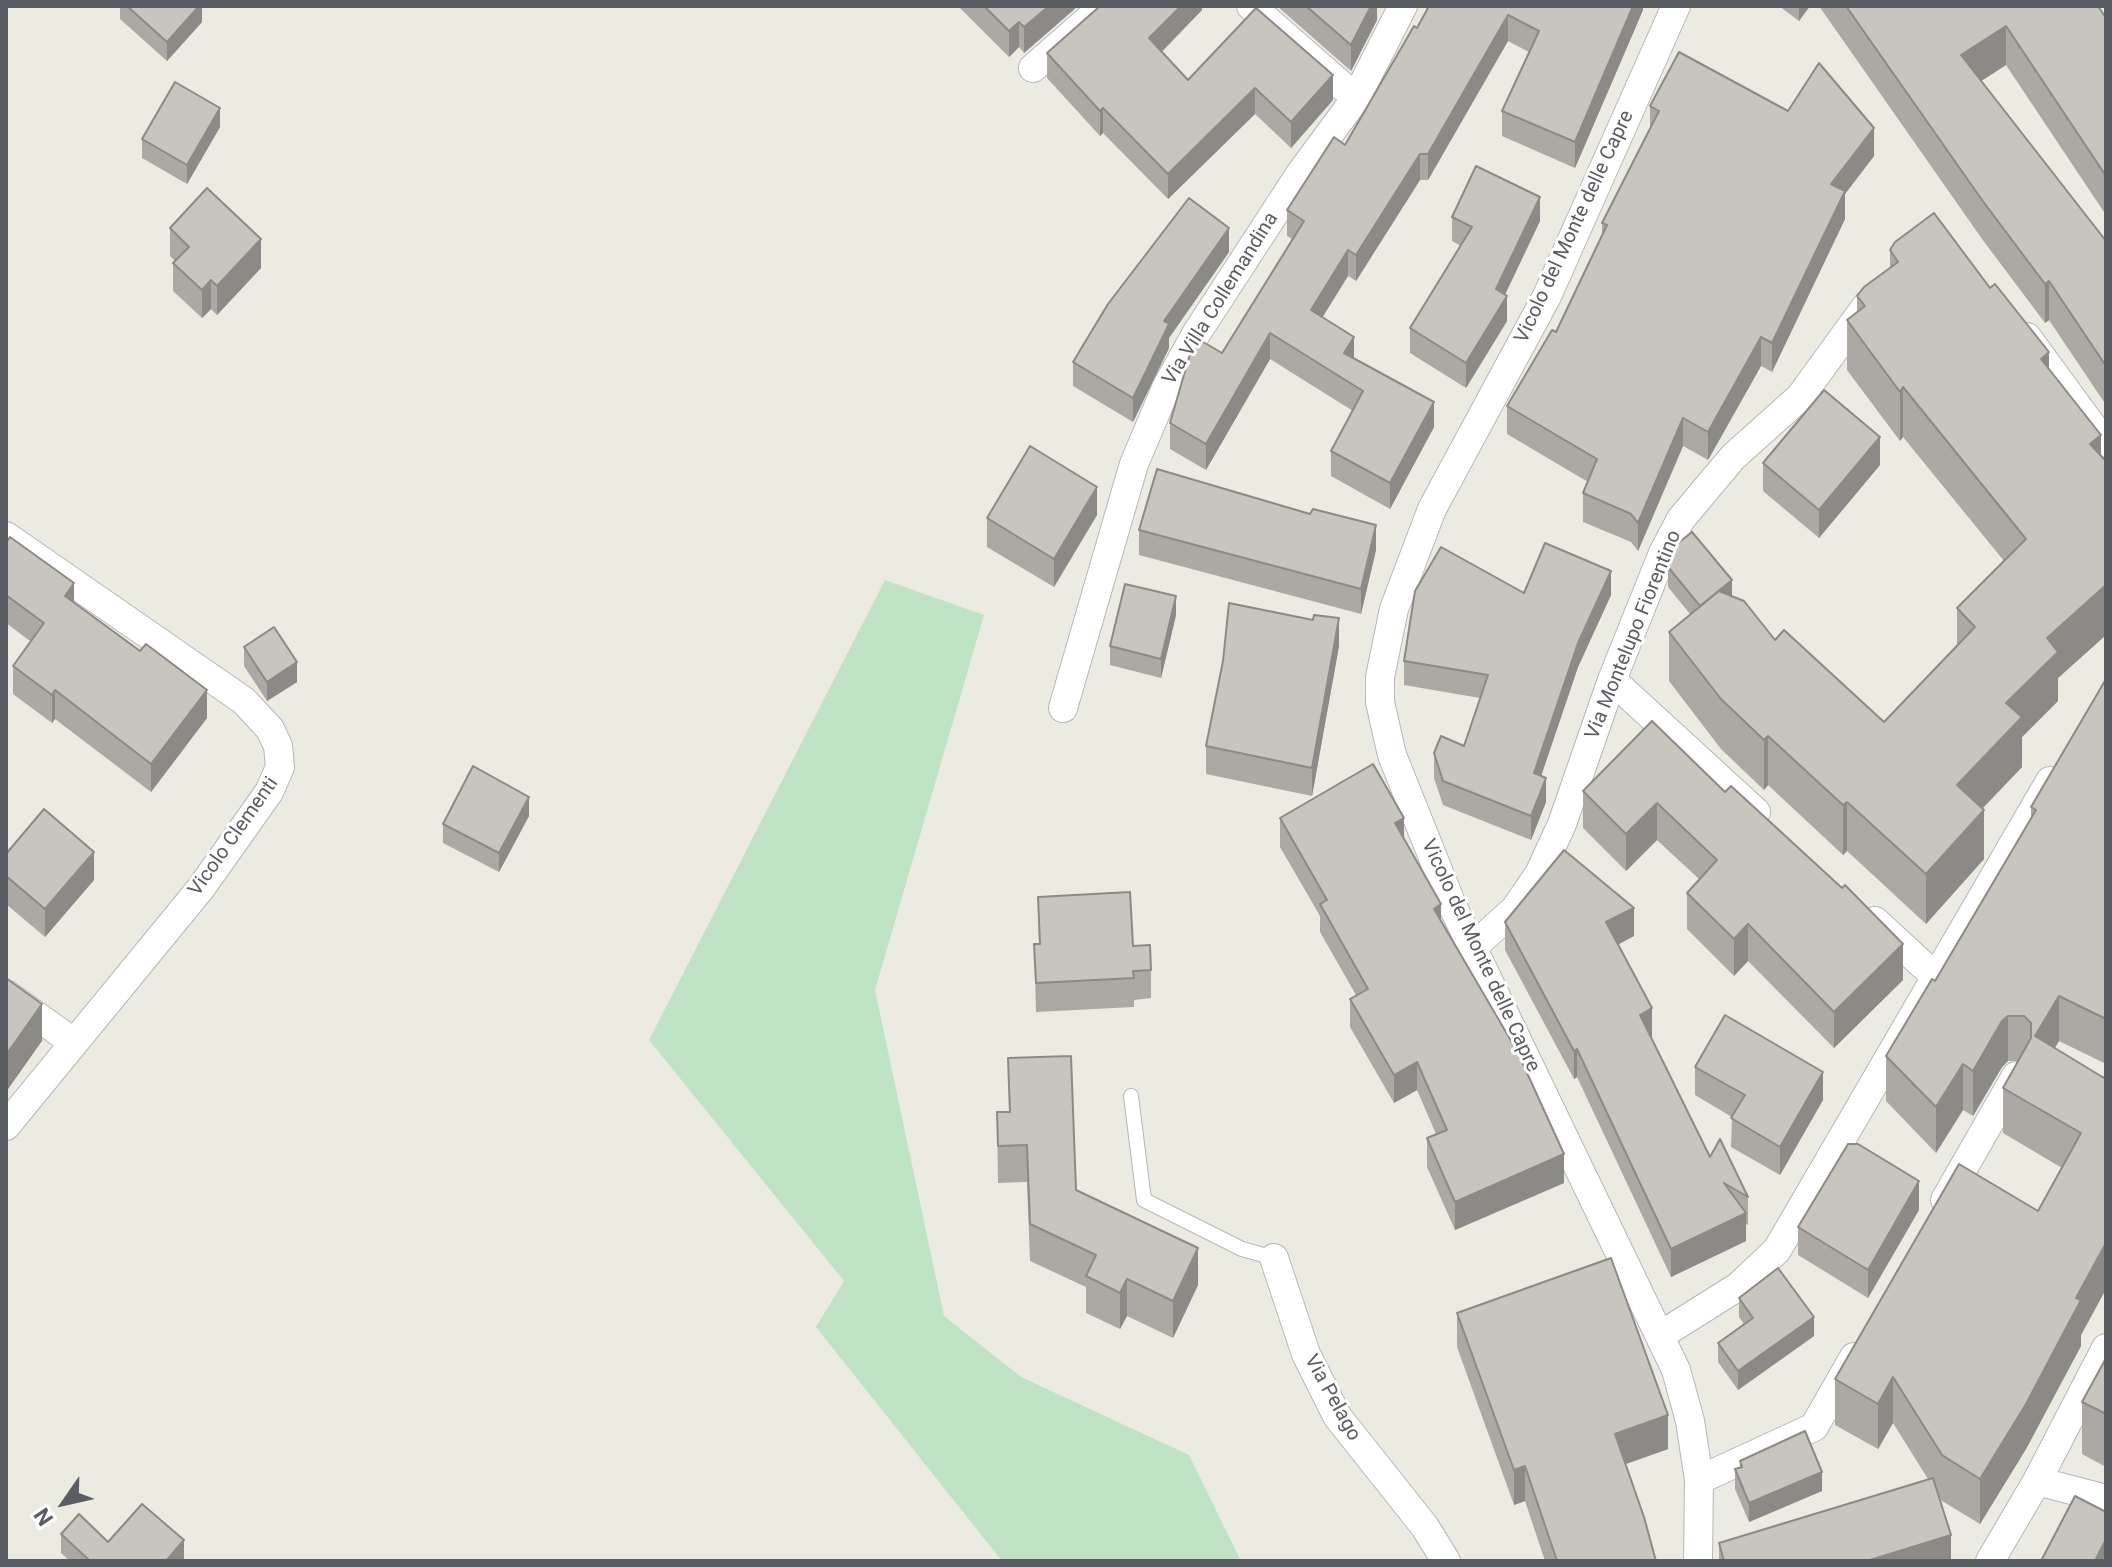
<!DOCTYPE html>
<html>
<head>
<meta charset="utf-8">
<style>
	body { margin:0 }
	#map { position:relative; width:2112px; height:1567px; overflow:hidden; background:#ecebe2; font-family:Roboto,sans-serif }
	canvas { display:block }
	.frame { position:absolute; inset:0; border:8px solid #5a5d62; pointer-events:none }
	.north { position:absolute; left:24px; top:1463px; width:80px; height:80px; -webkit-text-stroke:6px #fff; paint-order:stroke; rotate:236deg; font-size:22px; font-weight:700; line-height:32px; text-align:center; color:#5a5d62 }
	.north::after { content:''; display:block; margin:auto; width:28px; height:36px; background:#5a5d62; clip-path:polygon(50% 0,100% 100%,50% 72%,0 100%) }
</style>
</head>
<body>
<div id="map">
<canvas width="2112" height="1567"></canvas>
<div class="frame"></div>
<div class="north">N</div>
</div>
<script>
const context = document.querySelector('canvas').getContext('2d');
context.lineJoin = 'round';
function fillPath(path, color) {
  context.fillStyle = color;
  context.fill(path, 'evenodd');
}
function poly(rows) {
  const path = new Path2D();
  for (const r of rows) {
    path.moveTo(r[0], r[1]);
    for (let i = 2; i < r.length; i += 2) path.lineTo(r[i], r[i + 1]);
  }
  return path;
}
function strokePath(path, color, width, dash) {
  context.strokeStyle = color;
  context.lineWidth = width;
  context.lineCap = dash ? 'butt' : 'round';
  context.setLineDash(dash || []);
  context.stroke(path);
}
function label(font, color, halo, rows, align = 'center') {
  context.font = font + ' Roboto,sans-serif';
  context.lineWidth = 6;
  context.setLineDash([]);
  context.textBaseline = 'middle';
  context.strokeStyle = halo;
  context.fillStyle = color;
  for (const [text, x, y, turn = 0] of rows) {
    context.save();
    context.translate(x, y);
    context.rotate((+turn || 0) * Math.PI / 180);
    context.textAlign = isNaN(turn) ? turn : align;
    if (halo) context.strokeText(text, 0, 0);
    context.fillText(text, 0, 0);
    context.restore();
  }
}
const green = poly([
	[885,580,984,615,875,990,944,1316,1021,1377,1189,1455,1241,1561,1002,1561,816,1327,844,1281,649,1040]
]);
const lane = poly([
	[1131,1096,1144,1200,1242,1249,1274,1258]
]);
const street = poly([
	[1251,6,1356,98],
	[1676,6,1547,296,1432,509,1394,609,1380,677,1380,702,1392,755,1452,905,1676,1370,1690,1421,1699,1480,1698,1561],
	[1033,68,1104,6],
	[2027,337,2106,445],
	[6,536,244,701,270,729,278,746,280,767,269,792,201,888,6,1126],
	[1612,680,1756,812],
	[1063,708,1134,464,1167,386,1196,334,1300,174,1356,98,1403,6],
	[1875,921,1937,978],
	[1473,947,1515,909,1539,874,1562,824,1612,680,1663,553,1681,519,1733,457,1800,397,1867,305],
	[6,994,73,1042],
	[1945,1200,2016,1076],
	[1274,1258,1306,1354,1337,1416,1425,1527,1446,1561],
	[1661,1335,1739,1286,1777,1250,2050,781],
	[1699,1480,1814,1427,1854,1357],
	[2037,1481,2106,1499],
	[1990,1561,2037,1481,2106,1348]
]);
const wall = poly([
	[120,6,202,6,202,22,167,61,120,19],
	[958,6,1078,6,1024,53,1019,47,1009,57],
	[1202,6,1202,10,1162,52,1188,80,1256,8,1333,100,1291,148,1255,114,1168,199,1103,133,1100,136,1047,78,1047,53],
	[1277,6,1377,6,1377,20,1351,71],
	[1429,6,1643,6,1643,10,1575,168,1502,136,1502,111,1529,52,1508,41,1428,180,1420,180,1356,281,1348,276,1322,317,1354,358,1434,427,1390,509,1331,476,1331,451,1353,411,1270,359,1206,470,1170,449,1170,423,1222,353,1292,239,1287,236,1287,210,1345,145,1417,28],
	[1779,6,1810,6,1799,21],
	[1819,6,2098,6,2106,18,2106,215,2006,65,1981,81,2106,241,2106,405,2049,320,2045,323,1982,239],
	[1650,106,1874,156,1845,194,1845,219,1772,372,1761,366,1708,460,1683,446,1638,551,1631,542,1583,522,1583,493,1588,482,1507,434,1507,406,1556,332,1602,235,1602,223,1650,129],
	[220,127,187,184,142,158,142,139],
	[1452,217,1540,221,1505,295,1507,321,1466,388,1410,353,1410,328,1461,246,1452,241],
	[170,228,261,268,217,315,211,309,202,318,173,291,173,263,175,261,170,256],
	[1890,250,2049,369,2101,456,2106,461,2106,635,2058,678,2058,701,2022,737,2022,767,1983,808,1984,859,1926,924,1847,851,1843,855,1768,785,1764,790,1721,749,1669,681,1669,632,1690,614,1668,587,1668,567,1732,596,1775,640,1884,722,1957,647,1957,608,2004,561,1903,437,1900,441,1847,370,1847,320,1857,312,1857,296,1890,268],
	[1229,252,1169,338,1169,348,1133,422,1073,386,1073,362],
	[1763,463,1880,465,1819,538,1763,491],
	[1097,515,1054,587,987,547,987,518],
	[1139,530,1376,550,1361,614,1139,555],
	[6,543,207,718,151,792,55,719,52,723,13,694,13,666,30,641,6,623],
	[1524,593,1611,595,1578,667,1541,776,1546,802,1531,840,1443,805,1434,778,1434,753,1464,746,1480,698,1404,685,1404,661],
	[1176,615,1161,678,1110,665,1110,646],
	[1339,646,1312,796,1206,774,1206,746],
	[244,647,297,682,267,701,244,666],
	[2106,679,2106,1064,2059,1041,2054,1048,2104,1078,2106,1073,2106,1289,2081,1335,2081,1346,2026,1449,1980,1524,1942,1501,1939,1496,1951,1561,1719,1561,1719,1543,1928,1479,1893,1423,1878,1449,1835,1425,1835,1379,2038,1211,2062,1168,2003,1133,2003,1088,2018,1061,2008,1061,2002,1067,1973,1116,1963,1110,1936,1153,1886,1101,1886,1056,1935,981,2031,818,2031,807],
	[1652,721,1903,980,1834,1048,1748,961,1734,976,1687,929,1687,893,1699,879,1657,840,1626,871,1583,828,1583,791],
	[529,816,499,872,443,843,443,824],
	[1280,818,1404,839,1441,921,1564,1183,1455,1230,1427,1167,1427,1138,1436,1134,1417,1090,1394,1103,1350,1027,1350,999,1356,995,1320,932,1320,916,1280,847],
	[6,854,94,880,45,937,6,904],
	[1038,897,1133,946,1151,970,1151,998,1134,1000,1134,1007,1036,1012,1034,944,1039,944],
	[1505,922,1634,936,1618,944,1651,1037,1710,1157,1748,1197,1748,1225,1746,1224,1746,1241,1671,1277,1577,1077,1574,1079,1505,950],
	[1008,1058,1076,1190,1198,1285,1173,1338,1127,1316,1120,1329,1086,1313,1086,1287,1030,1261,1027,1182,998,1183,997,1112,1009,1112],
	[1695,1067,1823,1100,1780,1175,1731,1147,1732,1117,1695,1095],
	[1919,1210,1868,1298,1798,1255,1798,1227],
	[1739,1298,1814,1336,1738,1390,1718,1362,1718,1343,1744,1324,1739,1317],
	[1457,1313,1668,1449,1625,1464,1656,1561,1545,1561,1525,1501,1514,1505,1457,1347],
	[2106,1358,2106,1467,2082,1454,2082,1402],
	[1740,1461,1822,1491,1749,1522,1735,1489,1735,1469,1740,1468],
	[61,1534,108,1542,184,1560,182,1561,70,1561,61,1553]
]);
const shadedWall = poly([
	[199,6,202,6,202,22,167,61,167,42],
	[1049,6,1078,6,1024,53,1024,27],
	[1181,6,1202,6,1202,10,1149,64,1149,38],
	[1371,6,1377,6,1377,20,1351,71,1351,45],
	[1633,6,1643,6,1643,10,1575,168,1575,142],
	[1799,6,1810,6,1799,21],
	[1508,15,1508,41,1428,180,1428,154],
	[1019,22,1019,47,1009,57,1009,31],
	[2006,26,2006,65,1961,94,1961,55],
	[1333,75,1333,100,1291,148,1291,122],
	[1255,88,1255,114,1168,199,1168,174],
	[220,108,220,127,187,184,187,165],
	[1103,108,1103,133,1100,136,1100,111],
	[1874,128,1874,156,1845,194,1845,219,1772,372,1772,343,1831,184],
	[1420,154,1420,180,1356,281,1356,255],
	[1540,197,1540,221,1496,313,1496,289],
	[1229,228,1229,252,1169,338,1169,348,1133,422,1133,398,1164,321],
	[261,239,261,268,217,315,217,286],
	[1348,250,1348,276,1311,336,1311,310],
	[211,280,211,309,202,318,202,290],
	[2049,281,2049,320,2045,323,2045,284],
	[1507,296,1507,321,1466,388,1466,363],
	[1270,333,1270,359,1206,470,1206,444],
	[1354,337,1354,362,1344,353],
	[1761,337,1761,366,1708,460,1708,432],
	[2049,352,2049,402,2041,359],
	[1903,387,1903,437,1900,441,1900,392],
	[1434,402,1434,427,1390,509,1390,483],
	[1683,418,1683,446,1638,551,1638,523],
	[2101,435,2101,485,2090,444],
	[1880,437,1880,465,1819,538,1819,510],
	[1097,487,1097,515,1054,587,1054,559],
	[1376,525,1376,550,1361,614,1361,589],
	[1611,571,1611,595,1578,667,1534,797,1534,773,1578,643],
	[1732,580,1732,599,1700,607],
	[74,583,74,612,65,596],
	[2106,585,2106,635,2058,678,2058,701,2022,737,2022,767,1957,835,1957,785,2047,638],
	[1176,596,1176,615,1161,678,1161,659],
	[1339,618,1339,646,1312,796,1312,768],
	[297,662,297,682,267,701,267,682],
	[55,690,55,719,52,723,52,695],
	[207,690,207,718,151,792,151,764],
	[1768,736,1768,785,1764,790,1764,740],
	[1546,778,1546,802,1531,840,1531,816],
	[529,797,529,816,499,872,499,853],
	[1847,802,1847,851,1843,855,1843,805],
	[1657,803,1657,840,1626,871,1626,834],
	[1984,810,1984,859,1926,924,1926,874],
	[1404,818,1404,846,1395,823],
	[94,852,94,880,45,937,45,909],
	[1441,904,1441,933,1434,909],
	[1634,908,1634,936,1606,951,1606,922],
	[1748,924,1748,961,1734,976,1734,939],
	[1903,944,1903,980,1834,1048,1834,1012],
	[2059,996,2059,1041,2035,1082,2035,1036],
	[42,1004,42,1041,6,1092,6,1055],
	[1652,1008,1652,1037,1640,1043,1640,1015],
	[2008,1016,2008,1061,2002,1067,1973,1116,1973,1071,2002,1021],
	[1577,1049,1577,1077,1574,1079,1574,1051],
	[1417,1062,1417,1090,1394,1103,1394,1075],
	[1963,1064,1963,1110,1936,1153,1936,1107],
	[1823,1072,1823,1100,1780,1175,1780,1147],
	[1564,1154,1564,1183,1455,1230,1455,1202],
	[1919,1181,1919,1210,1868,1298,1868,1270],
	[1746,1213,1746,1241,1671,1277,1671,1249],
	[2106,1243,2106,1289,2081,1335,2081,1346,2026,1449,1980,1524,1980,1479],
	[1198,1248,1198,1285,1173,1338,1173,1301],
	[1127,1279,1127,1316,1120,1329,1120,1293],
	[1814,1317,1814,1336,1738,1390,1738,1371],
	[1893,1377,1893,1423,1878,1449,1878,1404],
	[1668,1415,1668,1449,1615,1468,1615,1434],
	[1525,1466,1525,1501,1514,1505,1514,1470],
	[1822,1472,1822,1491,1749,1522,1749,1503],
	[1951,1535,1951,1561,1867,1561],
	[2106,1539,2106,1561,2095,1561],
	[184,1540,184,1560,182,1561,166,1561]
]);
const building = poly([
	[127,6,199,6,167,42,127,6],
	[984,6,1049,6,1024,27,1019,22,1009,31,984,6],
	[1100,6,1181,6,1149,38,1188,80,1256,8,1333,75,1291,122,1255,88,1168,174,1103,108,1100,111,1047,53,1100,6],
	[1306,6,1371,6,1351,45,1306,6],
	[1429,6,1633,6,1575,142,1502,111,1539,31,1508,15,1428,154,1420,154,1356,255,1348,250,1311,310,1354,337,1344,353,1434,402,1390,483,1331,451,1363,391,1270,333,1206,444,1170,423,1190,354,1198,339,1222,353,1304,221,1287,210,1334,137,1345,145,1414,26,1417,28,1429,6],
	[1846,6,2098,6,2106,18,2106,176,2006,26,1961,55,2106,241,2106,366,2049,281,2045,284,1982,200,1846,6],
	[1679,52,1788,111,1819,63,1874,128,1831,184,1845,191,1772,343,1761,337,1708,432,1683,418,1638,523,1631,514,1583,493,1597,459,1507,406,1552,330,1556,332,1607,225,1602,223,1659,111,1650,106,1679,52],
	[175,82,220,108,187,165,142,139,175,82],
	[1476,166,1540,197,1496,289,1507,296,1466,363,1410,328,1472,227,1452,217,1476,166],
	[207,188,261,239,217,286,211,280,202,290,173,263,189,247,170,228,207,188],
	[1189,198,1229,228,1164,321,1169,324,1133,398,1073,362,1108,304,1189,198],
	[1934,213,1990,288,1995,284,2049,352,2041,359,2101,435,2090,444,2106,461,2106,585,2047,638,2058,652,2006,703,2022,717,1957,785,1984,810,1926,874,1847,802,1843,805,1768,736,1764,740,1721,699,1669,632,1719,591,1744,601,1775,640,1784,630,1884,722,1975,627,1957,608,2026,539,1903,387,1900,392,1847,320,1865,306,1857,296,1864,287,1898,262,1890,250,1895,242,1934,213],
	[1824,390,1880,437,1819,510,1763,463,1824,390],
	[1030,446,1097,487,1054,559,987,518,1030,446],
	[1157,469,1310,514,1313,509,1376,525,1361,589,1139,530,1157,469],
	[1692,532,1732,580,1700,606,1668,567,1677,544,1692,532],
	[10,537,74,583,65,596,140,651,146,644,207,690,151,764,55,690,52,695,13,666,44,623,6,595,6,543,10,537],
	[1545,543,1611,571,1578,643,1534,773,1546,778,1531,816,1443,781,1434,753,1441,736,1464,746,1488,675,1404,661,1415,591,1441,547,1524,593,1545,543],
	[1125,584,1176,596,1161,659,1110,646,1125,584],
	[1229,603,1313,620,1314,615,1339,618,1312,768,1206,746,1223,661,1229,603],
	[274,627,297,662,267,682,244,647,274,627],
	[2106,679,2106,1019,2059,996,2035,1036,2104,1078,2106,1073,2106,1243,2076,1298,2081,1300,2026,1404,1980,1479,1942,1455,1893,1377,1878,1404,1835,1379,1959,1164,2038,1211,2081,1133,2003,1088,2031,1038,2031,1023,2024,1016,2008,1016,2002,1021,1973,1071,1963,1064,1936,1107,1886,1056,1932,979,1935,981,2036,810,2031,807,2106,679],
	[1652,721,1725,792,1731,786,1842,888,1845,885,1903,944,1834,1012,1748,924,1734,939,1687,893,1717,860,1657,803,1626,834,1583,791,1652,721],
	[1373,764,1404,818,1395,823,1441,904,1434,909,1517,1051,1564,1154,1455,1202,1427,1138,1447,1130,1417,1062,1394,1075,1350,999,1368,989,1320,904,1327,900,1280,818,1373,764],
	[473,766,529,797,499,853,443,824,473,766],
	[44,809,94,852,45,909,6,876,6,854,44,809],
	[1564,850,1634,908,1606,922,1652,1008,1640,1015,1710,1157,1720,1139,1748,1197,1724,1183,1746,1213,1671,1249,1577,1049,1574,1051,1505,922,1564,850],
	[1130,892,1133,946,1150,945,1151,970,1133,971,1134,978,1036,983,1034,944,1040,944,1038,897,1130,892],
	[6,978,42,1004,6,1055,6,978],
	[1725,1015,1823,1072,1780,1147,1731,1118,1745,1095,1695,1067,1725,1015],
	[1071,1056,1076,1190,1198,1248,1173,1301,1127,1279,1120,1293,1086,1276,1096,1255,1030,1224,1027,1145,998,1146,997,1112,1010,1112,1008,1058,1071,1056],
	[1848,1144,1858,1144,1919,1181,1868,1270,1798,1227,1848,1144],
	[1611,1258,1668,1415,1615,1434,1644,1517,1656,1561,1557,1561,1525,1466,1514,1470,1457,1313,1611,1258],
	[1778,1268,1814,1317,1738,1371,1718,1343,1753,1318,1739,1298,1778,1268],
	[2106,1358,2106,1414,2082,1402,2106,1358],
	[1805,1431,1822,1472,1749,1503,1735,1469,1742,1467,1740,1461,1805,1431],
	[1933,1478,1951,1535,1867,1561,1724,1561,1719,1543,1933,1478],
	[2075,1496,2106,1512,2106,1539,2095,1561,2041,1561,2075,1496],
	[142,1504,184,1540,166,1561,90,1561,61,1534,79,1514,108,1542,142,1504]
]);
const streetNames = [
	["Vicolo del Monte delle Capre",1575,227,-65],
	["Via Villa Collemandina",1221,299,-58],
	["Via Montelupo Fiorentino",1634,635,-68],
	["Vicolo Clementi",234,837,-55],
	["Vicolo del Monte delle Capre",1480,956,65],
	["Via Pelago",1332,1398,61]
];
fillPath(green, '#bfe3c4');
strokePath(lane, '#b4b7bc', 16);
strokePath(street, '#b4b7bc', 30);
strokePath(lane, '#fff', 14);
strokePath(street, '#fff', 28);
fillPath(wall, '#aca9a4');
fillPath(shadedWall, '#8c8a86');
fillPath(building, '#c8c5bf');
strokePath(building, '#8c8a86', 2);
label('20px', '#5a5d62', '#fff', streetNames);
</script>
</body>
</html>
